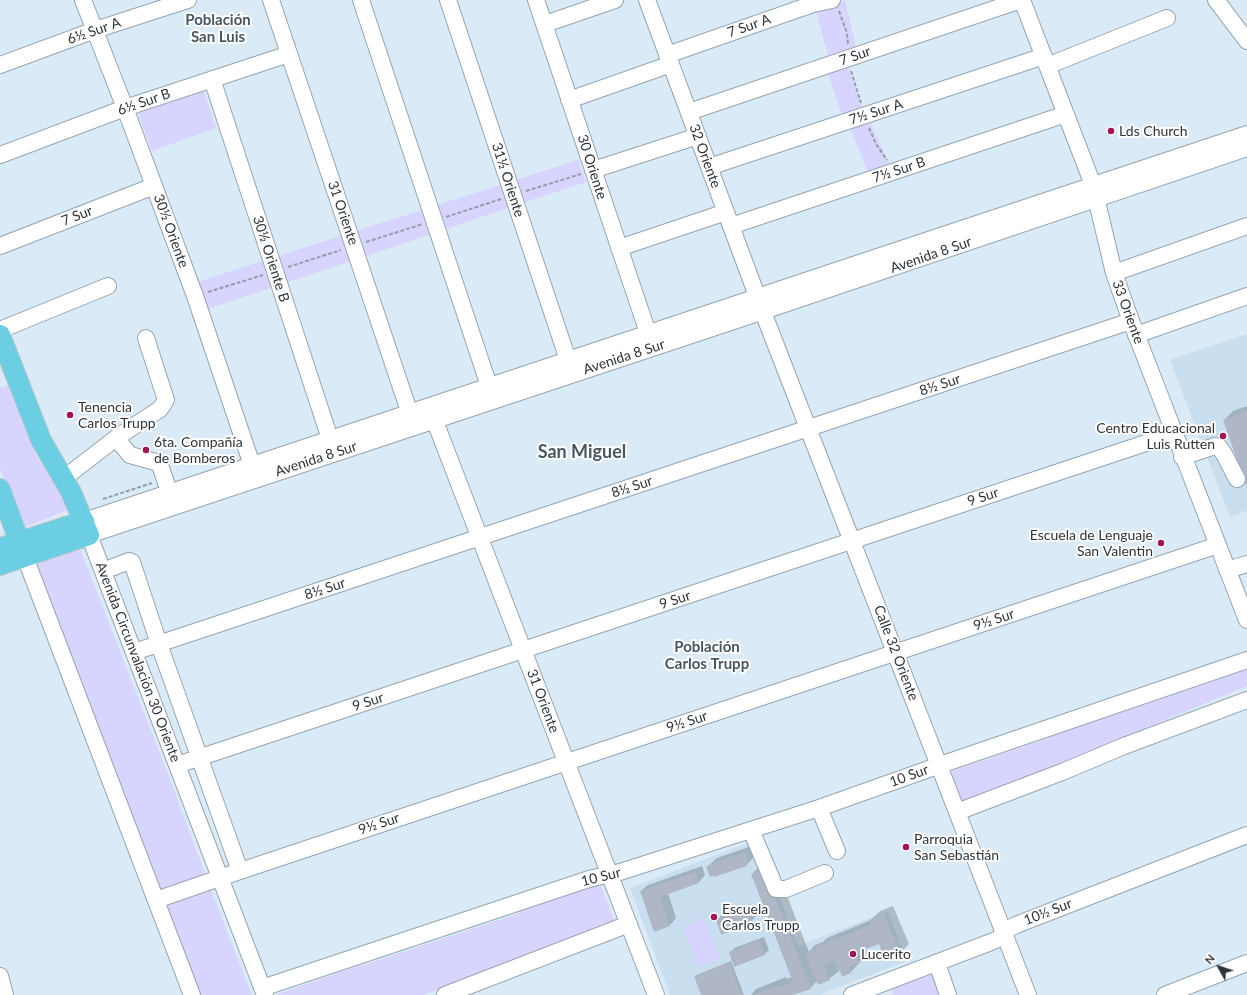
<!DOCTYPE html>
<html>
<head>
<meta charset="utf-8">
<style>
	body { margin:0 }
	#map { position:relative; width:1247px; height:995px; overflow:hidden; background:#daeaf6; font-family:Lato,sans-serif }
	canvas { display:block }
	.north { position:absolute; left:1199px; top:947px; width:40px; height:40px; -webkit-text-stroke:3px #fff; paint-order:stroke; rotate:310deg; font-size:11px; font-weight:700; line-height:16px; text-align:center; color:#2e3439 }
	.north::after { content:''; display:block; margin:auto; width:14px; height:18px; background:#2e3439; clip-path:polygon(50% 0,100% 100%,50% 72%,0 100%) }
</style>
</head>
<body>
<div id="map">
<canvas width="1247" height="995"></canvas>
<div class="north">N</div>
</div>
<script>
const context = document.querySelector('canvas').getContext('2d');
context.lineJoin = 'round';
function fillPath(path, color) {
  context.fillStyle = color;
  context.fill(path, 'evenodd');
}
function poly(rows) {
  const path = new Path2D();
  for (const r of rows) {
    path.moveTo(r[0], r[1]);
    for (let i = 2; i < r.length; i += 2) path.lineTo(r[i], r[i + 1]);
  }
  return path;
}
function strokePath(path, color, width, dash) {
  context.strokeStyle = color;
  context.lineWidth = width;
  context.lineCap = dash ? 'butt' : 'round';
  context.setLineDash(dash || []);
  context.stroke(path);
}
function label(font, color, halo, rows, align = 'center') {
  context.font = font + ' Lato,sans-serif';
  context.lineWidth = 4;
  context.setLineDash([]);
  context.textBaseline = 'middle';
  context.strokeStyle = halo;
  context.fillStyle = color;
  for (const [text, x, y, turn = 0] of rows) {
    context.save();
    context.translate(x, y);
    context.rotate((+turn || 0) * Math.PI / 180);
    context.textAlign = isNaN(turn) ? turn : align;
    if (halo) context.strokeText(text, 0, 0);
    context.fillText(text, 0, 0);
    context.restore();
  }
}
const built = poly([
	[1247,334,1247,511,1230,517,1170,360],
	[758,839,798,946,888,911,907,961,819,995,670,995,630,888]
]);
const green = poly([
	[845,0,856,47,828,55,816,11],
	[846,63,863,109,842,115,827,71],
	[204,91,216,128,152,151,138,113],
	[869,120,890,165,868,172,850,128],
	[578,160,586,182,208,309,197,282],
	[9,385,36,455,72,508,23,528,0,468,0,388],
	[80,549,169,777,219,911,252,995,198,995,34,565],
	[1247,669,1247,686,1121,738,1124,746,1062,772,1059,764,957,806,944,774,1049,738,1048,732,1111,708,1114,715],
	[596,882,598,887,601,886,615,922,424,995,275,995,360,965,361,966,520,913,519,911],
	[704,918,720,959,699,967,683,927],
	[929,974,934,976,941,995,893,995,892,992,895,987]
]);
const shadow = poly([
	[1247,406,1247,486,1224,420,1233,411],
	[749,847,749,848,752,847,755,856,746,865,707,867,717,858],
	[773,860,809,952,815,945,823,942,827,938,871,920,880,911,893,906,909,944,900,953,886,959,879,943,865,948,868,953,851,972,840,970,829,979,817,981,810,988,791,995,751,995,756,989,786,977,787,979,792,977,752,874,761,865],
	[702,866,705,875,699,882,668,893,676,918,670,925,641,891,648,885],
	[750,904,755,917,751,922,717,920,721,916],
	[764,937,769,950,765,954,735,966,730,953,734,948],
	[731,961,744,995,702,995,695,976]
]);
const building = poly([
	[1247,411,1247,488,1223,420],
	[742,853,743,854,746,853,749,863,746,865,747,866,714,877,714,876,710,877,706,867,710,866,710,864],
	[764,869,811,989,793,995,754,995,777,986,778,988,793,982,751,874],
	[695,872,699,883,660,897,670,926,654,932,640,891],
	[746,908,752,922,721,935,716,920],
	[884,914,900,954,885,960,879,944,855,953,859,963,849,967,851,973,842,977,840,971,838,972,834,961,824,966,830,980,818,985,805,954,817,949,816,947,871,925,869,920],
	[759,940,765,955,734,967,729,952],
	[729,962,741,995,701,995,694,976]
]);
const path = poly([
	[839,11,847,33,848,45],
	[851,71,861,103],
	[869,128,876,144,887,160],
	[526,191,581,174],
	[446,217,501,199],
	[366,242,423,224],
	[288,267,341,250],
	[208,292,263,275],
	[103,499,152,483]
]);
const minor = poly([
	[83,0,125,108,195,296,252,465],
	[271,0,413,423],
	[361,0,489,386],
	[448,0,568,360],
	[536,0,648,333],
	[647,0,763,312,1028,995],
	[1022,0,1093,185,1114,273,1131,321,1247,620],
	[1216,0,1247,41],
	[545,24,615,0],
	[667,55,813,4,832,0],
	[0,65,95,30,188,0],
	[1047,66,1167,18],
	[212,79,330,439],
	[569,100,671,64],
	[689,112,1021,0],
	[0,155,125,108,289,54],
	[709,167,1044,56],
	[593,170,698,136],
	[731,226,1066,114],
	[0,246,154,186],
	[619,248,726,212],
	[1114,273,1247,226],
	[0,330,108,286],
	[1136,335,1247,296],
	[146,338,166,400,160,409,116,438,130,455,159,463,160,465,173,503],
	[431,411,656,995],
	[1182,457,1215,446,1219,447,1224,454,1237,479],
	[63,479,116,438],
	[84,521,1247,134],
	[25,557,192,995],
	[1227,570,1247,564],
	[103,571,129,561,132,562,159,644,240,871],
	[134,652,1131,321],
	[177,765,1173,434],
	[819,808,837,851],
	[957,812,1062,772,1124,746,1247,700],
	[751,830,776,889,786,889,825,873],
	[156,900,240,871,1218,545],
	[937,963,948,995],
	[0,976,5,995],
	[262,988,589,879,620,872,819,808,940,765,1247,660],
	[265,995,89,535,743,318,1247,148],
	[445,995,629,924],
	[852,995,991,942,998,939,1008,929,1016,925,1247,835],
	[1165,995,1247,963]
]);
const major = poly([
	[0,335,41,440,71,492,89,535,0,565],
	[0,489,24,554],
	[0,548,84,521]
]);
const markers = [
	[1111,131,4,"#a2135a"],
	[70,415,4,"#a2135a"],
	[1223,436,4,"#a2135a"],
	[146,450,4,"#a2135a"],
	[1161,543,4,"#a2135a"],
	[906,847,4,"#a2135a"],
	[714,917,4,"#a2135a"],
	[853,954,4,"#a2135a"]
];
const streetNames = [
	["7 Sur A",749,26,-19],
	["6½ Sur A",94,31,-19],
	["7 Sur",855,56,-19],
	["6½ Sur B",144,102,-19],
	["7½ Sur A",876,112,-18],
	["32 Oriente",705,156,70],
	["30 Oriente",592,167,72],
	["7½ Sur B",899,170,-18],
	["31½ Oriente",508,180,72],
	["31 Oriente",343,213,71],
	["7 Sur",77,216,-21],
	["30½ Oriente",171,231,70],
	["Avenida 8 Sur",931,255,-19],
	["30½ Oriente B",271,259,72],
	["33 Oriente",1128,312,70],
	["Avenida 8 Sur",624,357,-18],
	["8½ Sur",940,385,-18],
	["Avenida 8 Sur",316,459,-18],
	["8½ Sur",632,487,-18],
	["9 Sur",983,497,-18],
	["8½ Sur",325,589,-18],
	["9 Sur",675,600,-18],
	["9½ Sur",994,620,-18],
	["Calle 32 Oriente",896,653,69],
	["Avenida Circunvalación 30 Oriente",138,662,69],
	["31 Oriente",543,701,69],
	["9 Sur",368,702,-18],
	["9½ Sur",687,722,-18],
	["10 Sur",909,776,-20],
	["9½ Sur",379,824,-18],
	["10 Sur",601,877,-14],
	["10½ Sur",1048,912,-21]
];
const poiNames = [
	["Lds Church",1119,131],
	["Tenencia",78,407],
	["Carlos Trupp",78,423],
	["Centro Educacional",1215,428,"right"],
	["Luis Rutten",1215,444,"right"],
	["6ta. Compañía",154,442],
	["de Bomberos",154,458],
	["Escuela de Lenguaje",1153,535,"right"],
	["San Valentin",1153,551,"right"],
	["Parroquia",914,839],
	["San Sebastián",914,855],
	["Escuela",722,909],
	["Carlos Trupp",722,925],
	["Lucerito",861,954]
];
const neighbourhoodNames = [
	["Población",218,20],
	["San Luis",218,37],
	["Población",707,647],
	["Carlos Trupp",707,664]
];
const districtNames = [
	["San Miguel",582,452]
];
fillPath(built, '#c9dff0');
fillPath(green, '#d7d4ff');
fillPath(shadow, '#0003');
fillPath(building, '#afb7c7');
strokePath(minor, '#96a5b1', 18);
strokePath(major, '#c9cacc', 22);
strokePath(path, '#939fa8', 2, [4, 2]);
strokePath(minor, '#fff', 16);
strokePath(major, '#6bcee2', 20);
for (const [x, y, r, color] of markers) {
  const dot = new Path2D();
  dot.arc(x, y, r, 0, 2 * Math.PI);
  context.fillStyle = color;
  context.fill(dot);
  strokePath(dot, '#fff', 1.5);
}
label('14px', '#2e3439', '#fff', streetNames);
label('14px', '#2e3439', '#fff', poiNames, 'left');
label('bold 15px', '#495761', '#fff', neighbourhoodNames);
label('bold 18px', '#495761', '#fff', districtNames);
</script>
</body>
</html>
